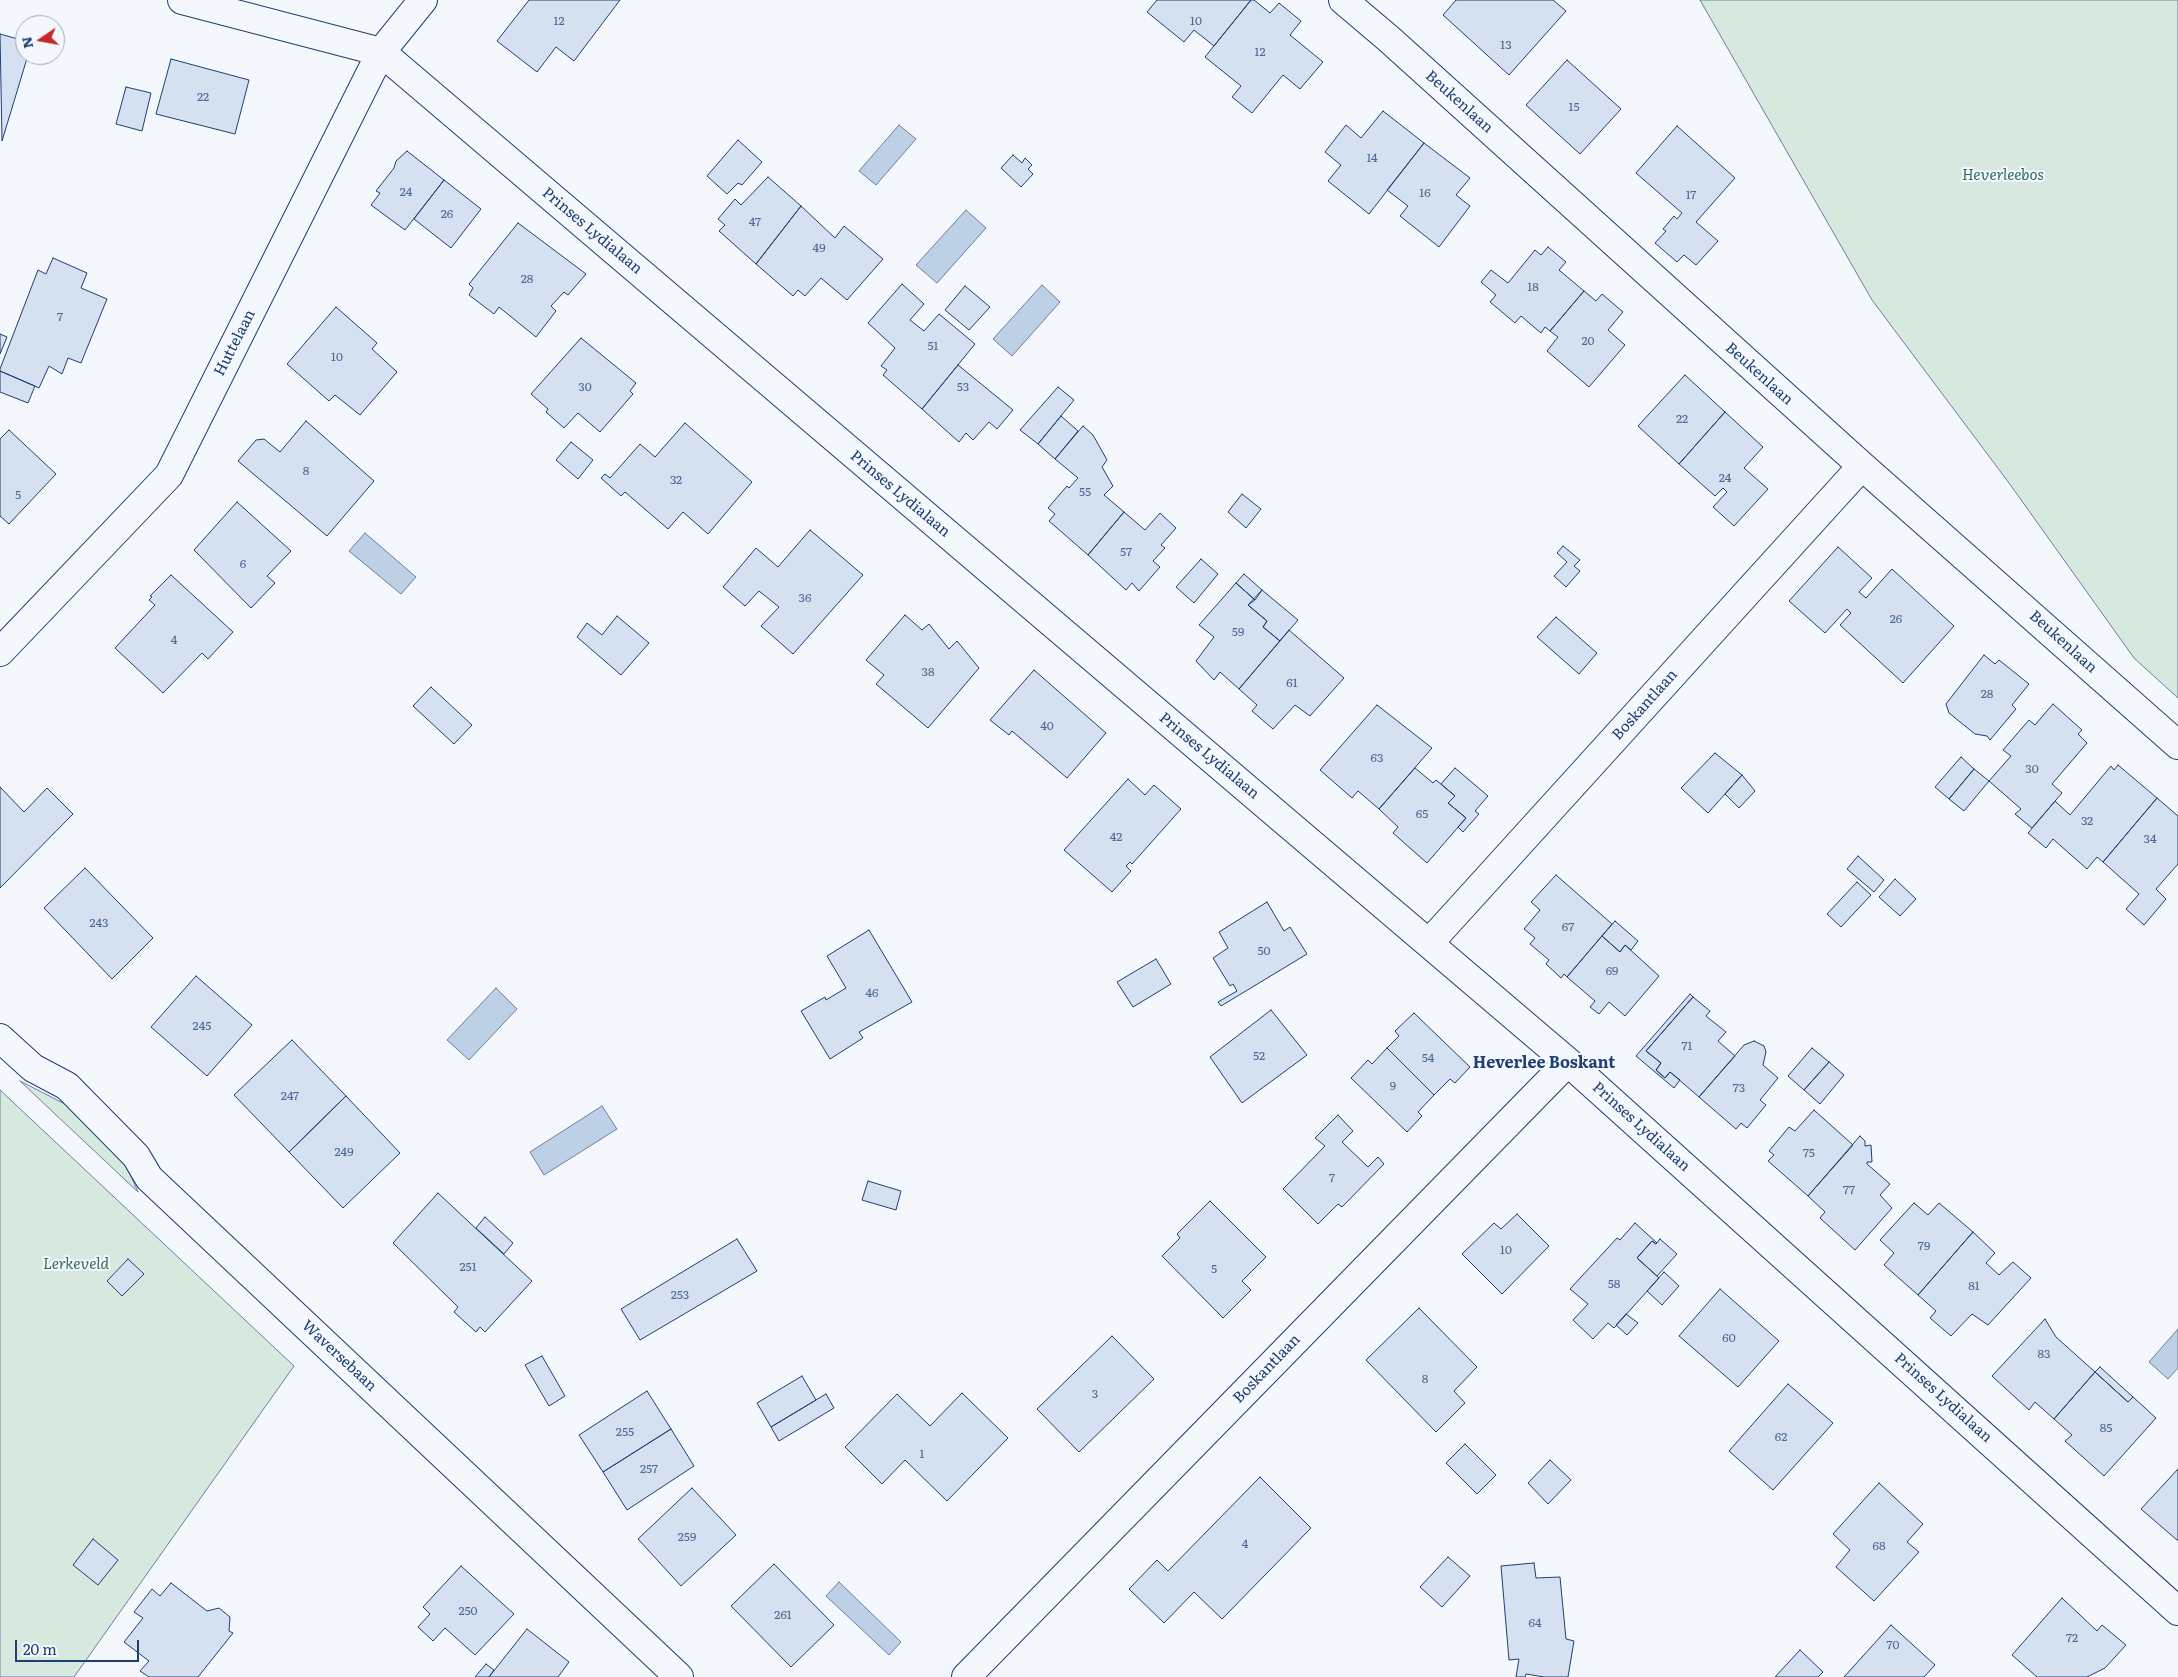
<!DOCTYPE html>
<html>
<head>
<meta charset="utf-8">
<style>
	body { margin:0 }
	#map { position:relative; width:2178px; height:1677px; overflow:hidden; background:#f4f7fb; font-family:Literata,serif }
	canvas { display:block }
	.north { position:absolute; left:15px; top:15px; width:50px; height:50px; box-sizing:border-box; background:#f4f7fb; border:1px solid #9eadc5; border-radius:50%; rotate:258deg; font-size:14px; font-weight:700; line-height:20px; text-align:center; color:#1d3f73 }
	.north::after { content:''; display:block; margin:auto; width:18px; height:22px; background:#c62828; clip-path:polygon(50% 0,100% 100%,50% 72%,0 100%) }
	.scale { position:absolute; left:15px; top:1640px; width:124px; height:22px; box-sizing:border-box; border:2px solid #1d3f73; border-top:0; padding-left:6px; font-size:15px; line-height:18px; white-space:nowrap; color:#1d3f73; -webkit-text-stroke:4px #f4f7fb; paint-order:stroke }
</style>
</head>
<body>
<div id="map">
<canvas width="2178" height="1677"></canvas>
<div class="north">N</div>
<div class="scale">20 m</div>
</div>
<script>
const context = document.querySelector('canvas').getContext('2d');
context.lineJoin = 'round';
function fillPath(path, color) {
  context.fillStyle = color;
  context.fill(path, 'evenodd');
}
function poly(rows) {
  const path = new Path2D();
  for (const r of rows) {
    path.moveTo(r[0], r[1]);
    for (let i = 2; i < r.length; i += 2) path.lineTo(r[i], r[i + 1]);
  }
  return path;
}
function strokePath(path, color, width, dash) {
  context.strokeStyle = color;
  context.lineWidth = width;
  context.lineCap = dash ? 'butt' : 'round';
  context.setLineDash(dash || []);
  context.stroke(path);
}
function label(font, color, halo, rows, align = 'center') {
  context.font = font + ' Literata,serif';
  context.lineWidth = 4;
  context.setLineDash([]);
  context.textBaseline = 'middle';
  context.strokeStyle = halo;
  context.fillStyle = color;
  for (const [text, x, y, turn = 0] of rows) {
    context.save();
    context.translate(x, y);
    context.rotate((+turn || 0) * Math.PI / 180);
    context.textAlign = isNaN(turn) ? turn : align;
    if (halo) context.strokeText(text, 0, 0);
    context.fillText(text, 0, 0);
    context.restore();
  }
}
const green = poly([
	[1700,0,2178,0,2178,698,2134,658,2009,483,1872,300,1700,0],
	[20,1081,67,1105,116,1151,128,1169,138,1192,20,1081],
	[0,1090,294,1366,74,1677,0,1677,0,1090]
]);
const water = poly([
	[899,125,916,139,876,185,859,171,899,125],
	[966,210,986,228,937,283,916,265,966,210],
	[1042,285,1060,302,1012,356,993,339,1042,285],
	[365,533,416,577,401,594,349,551,365,533],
	[496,988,517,1009,469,1060,447,1040,496,988],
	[602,1106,617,1129,544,1175,530,1152,602,1106],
	[2178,1329,2178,1368,2168,1379,2149,1362,2178,1329],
	[839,1582,901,1642,889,1655,826,1596,839,1582]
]);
const building = poly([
	[529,0,620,0,574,61,556,47,537,72,497,41,529,0],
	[1157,0,1251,0,1214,46,1194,30,1184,42,1147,12,1157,0],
	[1251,0,1254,0,1270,13,1279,3,1301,21,1290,35,1323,62,1300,89,1283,75,1252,113,1232,97,1241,86,1205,57,1251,0],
	[1456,0,1553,0,1566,11,1509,75,1443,15,1456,0],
	[0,34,25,41,25,55,28,55,2,141,0,34],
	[171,59,249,80,235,134,156,114,171,59],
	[1567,60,1621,109,1580,154,1526,105,1567,60],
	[126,87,151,93,142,131,116,124,126,87],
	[1383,111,1424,143,1369,214,1328,181,1341,165,1325,152,1346,125,1361,138,1383,111],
	[1677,126,1735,178,1696,222,1718,241,1696,265,1684,255,1677,262,1655,243,1666,231,1663,229,1674,216,1677,219,1682,213,1636,173,1677,126],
	[738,140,762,162,742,185,738,183,727,194,707,176,738,140],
	[1424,143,1470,178,1456,195,1470,206,1439,247,1400,216,1408,206,1387,190,1424,143],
	[407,151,444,180,405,230,371,205,380,193,376,191,394,168,396,161,407,151],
	[1013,155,1022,163,1025,158,1032,165,1028,169,1033,174,1021,187,1001,168,1013,155],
	[768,177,801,206,756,264,719,231,725,225,718,219,735,199,741,205,768,177],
	[444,180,481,209,451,248,414,219,444,180],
	[801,206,835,238,844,226,883,259,847,300,821,278,805,296,798,290,793,296,756,264,801,206],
	[518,223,586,274,568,295,564,292,551,306,556,311,536,337,499,307,494,314,469,295,473,288,469,284,518,223],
	[1548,247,1566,262,1559,270,1584,291,1550,331,1545,327,1541,333,1521,316,1515,323,1490,302,1496,295,1481,282,1491,270,1508,283,1535,250,1541,255,1548,247],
	[53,258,87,273,81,288,107,299,81,363,68,358,62,374,49,366,39,388,0,371,0,369,38,270,46,274,53,258],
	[902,284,924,304,910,320,924,331,939,314,975,344,922,409,883,375,887,370,881,366,895,348,868,323,902,284],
	[965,286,990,307,969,330,945,310,965,286],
	[1584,291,1596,301,1602,294,1623,312,1608,330,1625,345,1589,387,1547,351,1558,337,1550,331,1584,291],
	[336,307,377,343,372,349,397,372,360,415,335,395,329,401,287,364,336,307],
	[0,334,7,337,0,354,0,334],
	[581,338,636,383,630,391,633,394,600,432,578,413,564,428,546,412,548,409,531,394,581,338],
	[958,365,1013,410,997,429,989,422,973,440,966,433,959,442,922,409,958,365],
	[0,371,35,386,28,403,0,392,0,371],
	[1685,375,1725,412,1679,464,1638,426,1685,375],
	[1058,387,1074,400,1038,444,1020,430,1058,387],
	[1725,412,1763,447,1744,468,1768,489,1734,526,1713,507,1727,492,1723,488,1715,496,1679,464,1725,412],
	[1061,416,1078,431,1055,459,1038,444,1061,416],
	[306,421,374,481,327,536,238,461,256,440,264,439,280,452,306,421],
	[685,423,752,482,708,534,683,512,668,529,625,492,621,496,601,478,605,474,610,478,640,444,655,457,685,423],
	[1083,426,1093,435,1107,460,1102,467,1113,486,1104,495,1124,512,1088,555,1049,521,1055,514,1048,508,1067,486,1069,488,1078,478,1055,459,1083,426],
	[9,430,56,474,9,524,0,516,0,439,9,430],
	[571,442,593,460,578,479,556,460,571,442],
	[1242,494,1261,509,1246,528,1228,512,1242,494],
	[237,502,291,551,267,576,275,583,251,608,194,550,237,502],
	[1124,512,1145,530,1160,513,1176,528,1161,545,1165,548,1153,561,1160,567,1139,591,1132,583,1126,590,1088,555,1124,512],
	[810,530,863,575,793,654,761,626,779,607,759,591,745,606,723,587,756,548,778,567,810,530],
	[1563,546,1580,560,1574,566,1580,571,1566,587,1554,576,1567,562,1557,553,1563,546],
	[1838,547,1872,578,1859,592,1866,598,1892,569,1954,626,1903,683,1840,625,1851,613,1847,609,1825,633,1789,601,1838,547],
	[1201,559,1218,574,1194,603,1176,587,1201,559],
	[1244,574,1262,590,1255,600,1236,583,1244,574],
	[171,575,233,632,208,659,202,653,163,693,115,648,155,605,149,600,152,597,150,596,171,575],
	[1236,583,1255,600,1248,605,1267,621,1263,627,1280,641,1239,689,1220,672,1214,680,1196,661,1214,637,1199,625,1236,583],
	[1262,590,1298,620,1280,641,1263,627,1267,621,1248,605,1262,590],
	[905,615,922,630,929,624,949,649,957,641,979,668,928,728,876,684,884,675,866,660,905,615],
	[617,616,649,643,621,675,577,637,587,623,602,635,617,616],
	[1556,617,1597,653,1579,674,1537,637,1556,617],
	[1289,630,1344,678,1310,716,1295,705,1273,729,1252,711,1257,705,1239,689,1289,630],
	[1984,655,1995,664,1999,660,2029,684,2012,705,2016,709,1990,740,1987,736,1975,734,1949,713,1946,704,1984,655],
	[1034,670,1106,733,1067,778,1012,731,1009,735,990,720,1034,670],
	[431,687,472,725,454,744,413,706,431,687],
	[2053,704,2082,730,2078,734,2087,743,2052,784,2062,793,2032,828,2015,814,2021,809,1989,781,2011,756,2003,750,2029,720,2035,725,2053,704],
	[1377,705,1432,748,1379,809,1358,791,1352,798,1320,770,1377,705],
	[1715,753,1742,775,1708,813,1681,788,1715,753],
	[1961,757,1974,769,1949,799,1935,787,1961,757],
	[2118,765,2157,798,2103,862,2097,857,2087,869,2053,839,2046,848,2028,833,2055,801,2070,815,2111,766,2114,770,2118,765],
	[1415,768,1433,783,1436,780,1455,796,1448,803,1466,818,1427,863,1393,833,1398,827,1379,809,1415,768],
	[1455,768,1488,796,1475,811,1479,814,1463,832,1458,827,1466,818,1448,803,1455,796,1441,784,1455,768],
	[1974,769,1989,781,1964,811,1949,799,1974,769],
	[1742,775,1755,791,1739,808,1725,794,1742,775],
	[1128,779,1145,795,1154,785,1181,809,1132,864,1130,862,1126,866,1131,871,1112,892,1064,850,1128,779],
	[0,787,24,812,47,788,73,814,0,888,0,787],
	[2157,798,2178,816,2178,864,2156,889,2166,899,2144,925,2126,909,2139,894,2103,862,2157,798],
	[1858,856,1884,880,1874,892,1847,869,1858,856],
	[85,868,153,938,112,979,44,908,85,868],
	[1556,875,1612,924,1567,977,1564,974,1561,978,1546,964,1549,960,1530,944,1535,938,1524,929,1540,910,1531,902,1556,875],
	[1895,879,1916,899,1900,916,1879,897,1895,879],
	[1857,882,1871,895,1841,927,1827,914,1857,882],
	[1267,902,1284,931,1290,927,1307,954,1221,1006,1218,1002,1237,991,1233,984,1230,986,1213,958,1228,948,1219,932,1267,902],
	[1615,921,1638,941,1631,950,1625,945,1620,952,1602,936,1615,921],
	[869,930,912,1002,859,1032,863,1038,830,1059,801,1011,825,997,826,1000,846,988,827,956,869,930],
	[1602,936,1620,952,1625,945,1659,976,1625,1016,1609,1002,1599,1014,1590,1007,1595,1001,1567,977,1602,936],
	[1156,959,1171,984,1133,1007,1117,982,1156,959],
	[196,976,252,1025,207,1076,151,1027,196,976],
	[1690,994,1693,997,1646,1051,1661,1063,1656,1070,1665,1078,1670,1072,1680,1080,1674,1088,1636,1056,1690,994],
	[1693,997,1710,1011,1706,1016,1726,1032,1718,1041,1735,1056,1699,1097,1670,1072,1665,1078,1656,1070,1661,1063,1646,1051,1693,997],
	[1271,1010,1307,1055,1242,1103,1210,1057,1271,1010],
	[1414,1013,1470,1067,1455,1083,1450,1079,1434,1095,1387,1048,1399,1036,1395,1031,1414,1013],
	[292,1040,346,1096,289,1152,234,1095,292,1040],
	[1754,1041,1764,1046,1766,1052,1763,1065,1778,1078,1760,1100,1766,1105,1747,1128,1741,1123,1736,1129,1699,1097,1744,1045,1754,1041],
	[1387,1048,1434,1095,1418,1112,1422,1116,1407,1132,1351,1078,1368,1060,1372,1064,1387,1048],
	[1812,1048,1829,1062,1804,1090,1788,1076,1812,1048],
	[1829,1062,1844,1075,1820,1104,1804,1090,1829,1062],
	[346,1096,400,1153,343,1208,289,1152,346,1096],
	[1814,1110,1853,1145,1808,1196,1768,1161,1774,1155,1769,1151,1789,1127,1795,1131,1814,1110],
	[1338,1115,1353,1131,1342,1142,1368,1167,1378,1157,1384,1164,1342,1207,1338,1204,1318,1224,1283,1189,1325,1146,1315,1138,1338,1115],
	[1860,1136,1865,1141,1865,1146,1871,1145,1872,1162,1867,1162,1867,1164,1890,1184,1880,1195,1892,1208,1855,1250,1820,1218,1825,1212,1808,1196,1860,1136],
	[868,1181,901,1191,896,1210,862,1200,868,1181],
	[438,1193,532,1281,485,1332,480,1327,476,1332,454,1312,458,1307,393,1243,438,1193],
	[1210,1201,1266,1257,1242,1281,1251,1290,1223,1318,1162,1256,1180,1238,1177,1234,1210,1201],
	[1914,1203,1928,1215,1939,1203,1973,1232,1918,1295,1884,1265,1894,1253,1880,1240,1914,1203],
	[1517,1214,1549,1246,1502,1294,1462,1254,1494,1223,1501,1229,1517,1214],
	[485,1217,513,1243,504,1254,476,1228,485,1217],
	[1635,1223,1657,1243,1656,1244,1652,1241,1637,1258,1659,1278,1614,1328,1608,1323,1593,1339,1573,1320,1588,1304,1570,1289,1617,1238,1620,1240,1635,1223],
	[1973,1232,1995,1253,1986,1263,1999,1275,2013,1262,2031,1278,1988,1325,1972,1314,1951,1336,1930,1318,1936,1311,1918,1295,1973,1232],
	[737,1239,757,1271,640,1340,621,1309,737,1239],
	[1660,1239,1677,1254,1657,1276,1637,1258,1652,1241,1656,1244,1660,1239],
	[128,1259,144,1274,122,1296,107,1281,128,1259],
	[1664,1272,1679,1286,1662,1305,1647,1291,1664,1272],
	[1720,1289,1779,1341,1738,1387,1679,1336,1720,1289],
	[1419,1308,1477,1367,1454,1391,1465,1403,1436,1432,1366,1360,1419,1308],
	[1626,1314,1638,1323,1627,1335,1616,1325,1626,1314],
	[2045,1319,2056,1337,2095,1372,2054,1419,2035,1402,2029,1410,1992,1376,2045,1319],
	[1112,1336,1154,1379,1079,1452,1037,1409,1112,1336],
	[542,1356,565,1396,549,1406,525,1365,542,1356],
	[2100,1367,2133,1397,2128,1402,2095,1372,2100,1367],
	[2095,1372,2128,1402,2133,1397,2156,1418,2104,1476,2065,1441,2072,1435,2054,1419,2095,1372],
	[802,1376,816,1400,771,1427,757,1403,802,1376],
	[1788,1384,1833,1423,1773,1490,1729,1451,1788,1384],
	[647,1391,671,1429,603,1472,579,1435,647,1391],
	[962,1393,1008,1438,947,1501,905,1460,882,1484,845,1447,897,1394,930,1426,962,1393],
	[826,1394,834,1408,779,1441,771,1427,826,1394],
	[671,1429,694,1466,627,1510,603,1472,671,1429],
	[1465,1444,1496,1475,1477,1494,1446,1463,1465,1444],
	[1550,1460,1571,1480,1548,1504,1528,1483,1550,1460],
	[2178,1469,2178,1540,2177,1540,2141,1509,2178,1469],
	[1260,1477,1311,1528,1222,1619,1194,1592,1164,1623,1129,1589,1157,1560,1168,1571,1260,1477],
	[1879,1483,1923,1524,1907,1542,1919,1552,1874,1601,1836,1567,1850,1550,1833,1534,1879,1483],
	[692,1488,736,1535,681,1586,638,1539,692,1488],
	[93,1539,118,1560,98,1585,73,1565,93,1539],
	[1448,1557,1470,1576,1442,1607,1420,1587,1448,1557],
	[1534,1563,1536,1578,1560,1577,1566,1639,1574,1641,1568,1677,1544,1677,1526,1674,1525,1677,1516,1677,1519,1659,1509,1660,1501,1566,1534,1563],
	[774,1564,834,1625,791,1667,731,1606,774,1564],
	[461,1566,514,1614,475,1655,445,1628,433,1641,418,1627,430,1614,423,1607,461,1566],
	[171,1583,207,1611,219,1608,230,1617,229,1631,233,1633,198,1677,149,1677,140,1671,149,1661,124,1642,143,1618,134,1612,152,1589,160,1596,171,1583],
	[2062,1598,2097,1631,2102,1625,2126,1645,2105,1668,2087,1677,2037,1677,2012,1655,2062,1598],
	[1891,1625,1935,1665,1924,1677,1844,1677,1891,1625],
	[527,1629,569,1662,558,1677,489,1677,527,1629],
	[1800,1650,1823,1672,1818,1677,1775,1677,1800,1650],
	[486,1664,494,1670,489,1677,475,1677,486,1664]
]);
const minor = poly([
	[182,0,381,52,1568,1062,2178,1611],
	[1343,0,1389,39,1862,466,2178,745],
	[0,652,169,475,381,52,423,0],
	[1429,943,1862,466],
	[0,1038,33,1068,67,1086,136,1156,149,1178,679,1677],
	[966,1677,1568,1062]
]);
const numberNames = [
	["12",559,21],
	["10",1196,21],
	["13",1506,45],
	["12",1260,52],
	["22",203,97],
	["15",1574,107],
	["14",1372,158],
	["24",406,192],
	["16",1425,193],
	["17",1691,195],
	["26",447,214],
	["47",755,222],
	["49",819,248],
	["28",527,279],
	["18",1533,287],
	["7",60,317],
	["20",1588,341],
	["51",933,346],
	["10",337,357],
	["30",585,387],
	["53",963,387],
	["22",1682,419],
	["8",306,471],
	["24",1725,478],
	["32",676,480],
	["55",1085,492],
	["5",18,495],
	["57",1126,552],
	["6",243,564],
	["36",805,598],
	["26",1896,619],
	["59",1238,632],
	["4",174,640],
	["38",928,672],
	["61",1292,683],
	["28",1987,694],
	["40",1047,726],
	["63",1377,758],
	["30",2032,769],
	["65",1422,814],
	["32",2087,821],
	["42",1116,837],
	["34",2150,839],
	["243",99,923],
	["67",1568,927],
	["50",1264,951],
	["69",1612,971],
	["46",872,993],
	["245",202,1026],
	["71",1687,1046],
	["52",1259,1056],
	["54",1428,1058],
	["9",1393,1086],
	["73",1739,1088],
	["247",290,1096],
	["249",344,1152],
	["75",1809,1153],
	["7",1332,1178],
	["77",1849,1190],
	["79",1924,1246],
	["10",1506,1250],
	["251",468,1267],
	["5",1214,1269],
	["58",1614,1284],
	["81",1974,1286],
	["253",680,1295],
	["60",1729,1338],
	["83",2044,1354],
	["8",1425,1379],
	["3",1095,1394],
	["85",2106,1428],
	["255",625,1432],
	["62",1781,1437],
	["1",922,1454],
	["257",649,1469],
	["259",687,1537],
	["4",1245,1544],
	["68",1879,1546],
	["250",468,1611],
	["261",783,1615],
	["64",1535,1623],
	["72",2072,1638],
	["70",1893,1645]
];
const streetNames = [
	["Beukenlaan",1459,102,42],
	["Prinses Lydialaan",592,231,40],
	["Huttelaan",235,343,-63],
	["Beukenlaan",1759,374,42],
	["Prinses Lydialaan",900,494,40],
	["Beukenlaan",2063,642,42],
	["Boskantlaan",1645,705,-48],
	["Prinses Lydialaan",1209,756,40],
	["Prinses Lydialaan",1641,1127,42],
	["Waversebaan",339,1356,43],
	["Boskantlaan",1267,1369,-46],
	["Prinses Lydialaan",1943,1398,42]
];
const parkNames = [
	["Heverleebos",2003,176],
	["Lerkeveld",76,1265]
];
const neighbourhoodNames = [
	["Heverlee Boskant",1544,1063]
];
fillPath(green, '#d7e8df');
strokePath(green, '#687fa3', 1);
fillPath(water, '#bed0e5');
strokePath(water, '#687fa3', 1);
fillPath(building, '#d5e0f0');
strokePath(building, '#1d3f73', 1);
strokePath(minor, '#1d3f73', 30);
strokePath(minor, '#f4f7fb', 28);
label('12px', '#4b6792', null, numberNames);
label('15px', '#1d3f73', '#f4f7fb', streetNames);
label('italic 15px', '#2c6c60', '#f4f7fb', parkNames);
label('bold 16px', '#1d3f73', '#f4f7fb', neighbourhoodNames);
</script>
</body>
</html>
